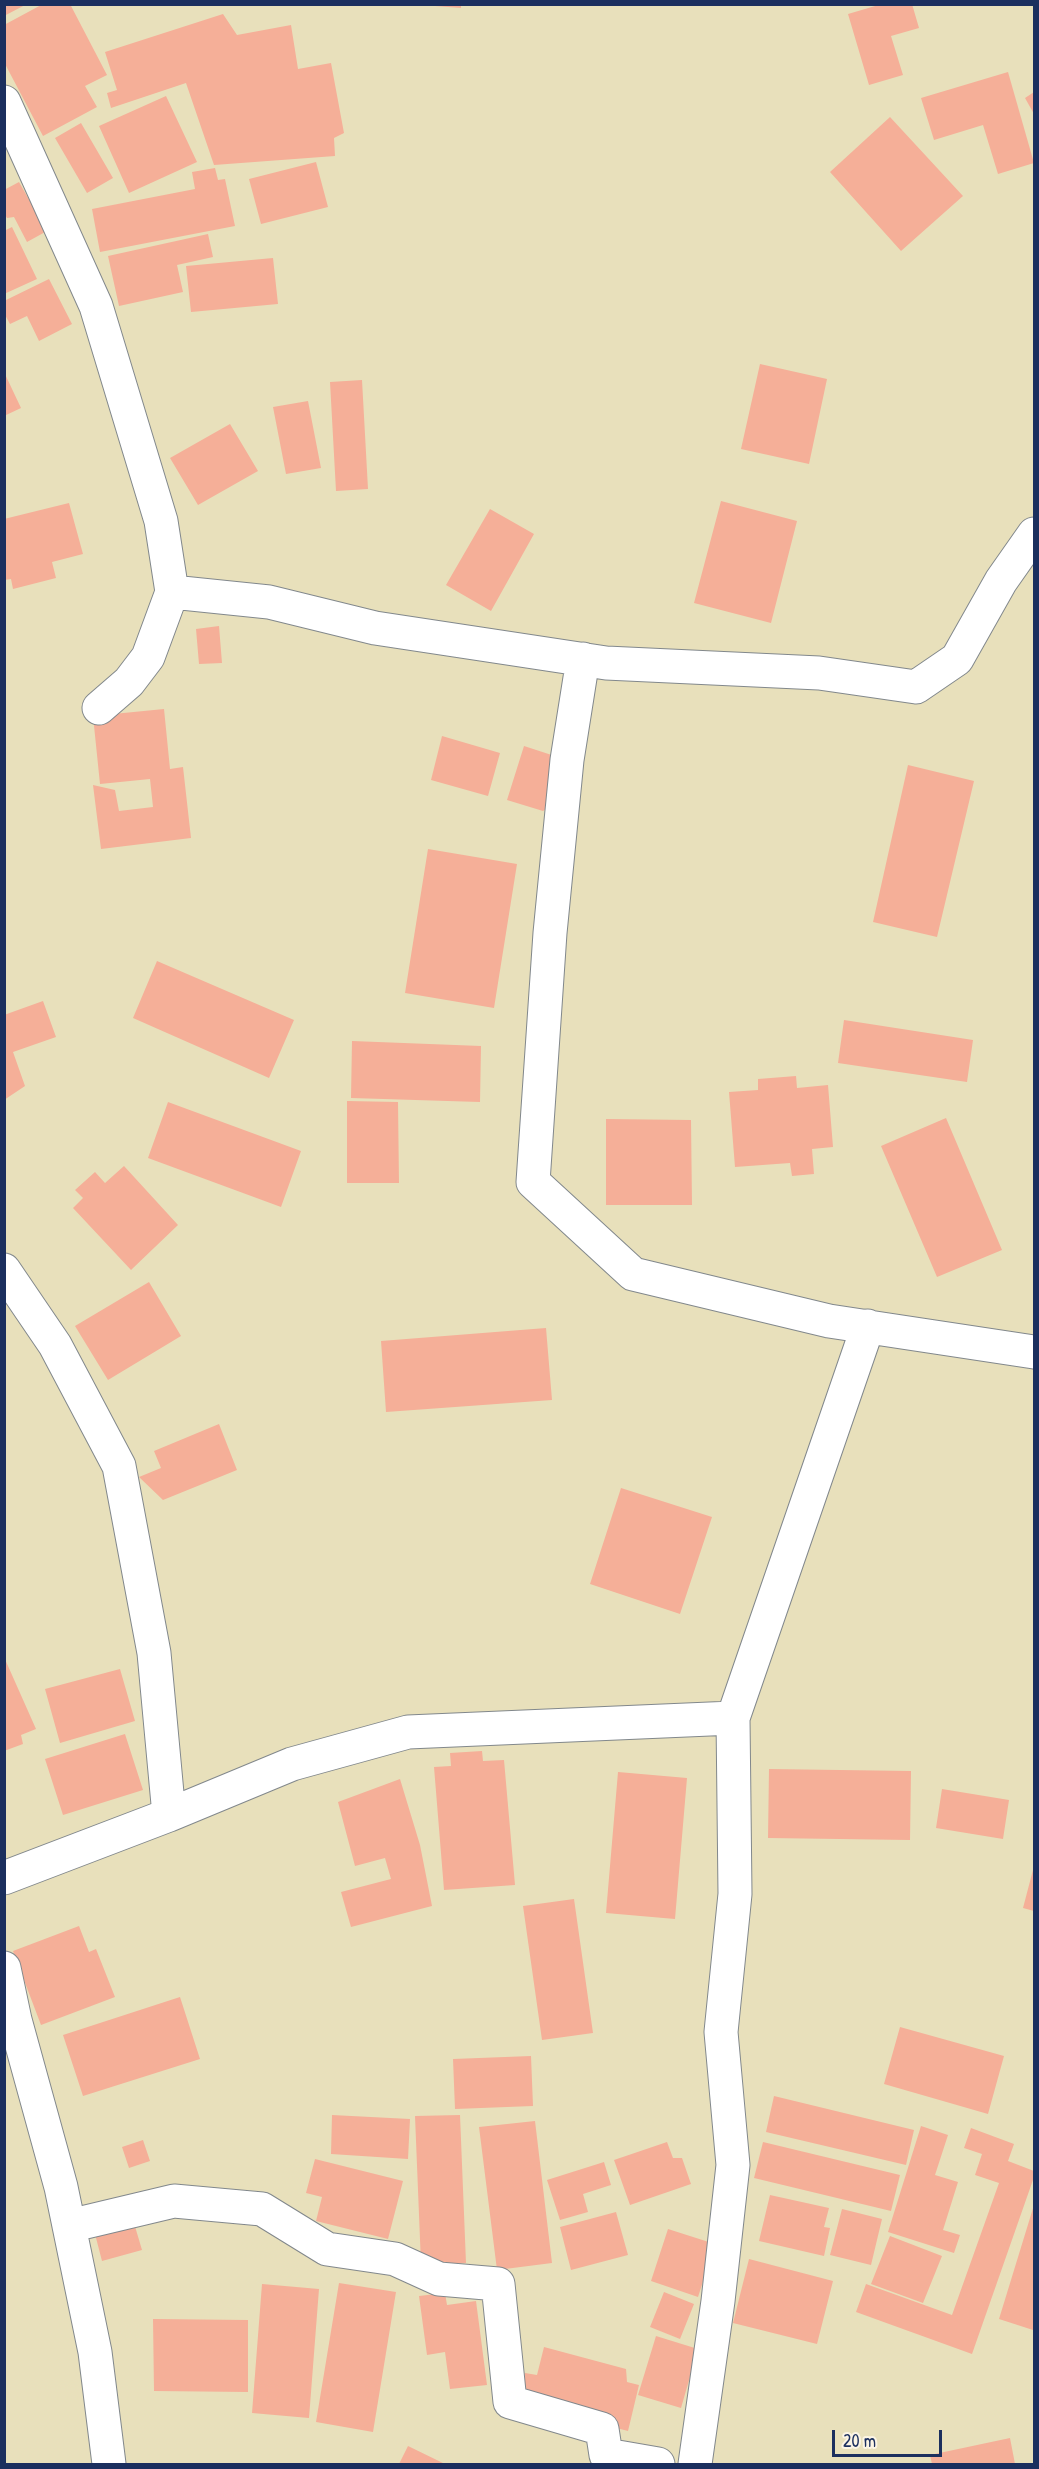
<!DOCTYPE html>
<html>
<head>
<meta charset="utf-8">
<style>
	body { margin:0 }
	#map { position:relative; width:1039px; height:2469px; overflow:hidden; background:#e8e0bb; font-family:"Patrick Hand",sans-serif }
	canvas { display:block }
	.frame { position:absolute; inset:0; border:6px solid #1b2f5e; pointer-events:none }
	.scale { position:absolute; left:832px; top:2430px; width:110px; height:27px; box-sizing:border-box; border:3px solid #1b2f5e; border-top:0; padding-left:8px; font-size:18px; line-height:21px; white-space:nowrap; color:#1b2f5e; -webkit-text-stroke:4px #fcf5e5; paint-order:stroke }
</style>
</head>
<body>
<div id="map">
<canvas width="1039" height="2469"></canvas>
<div class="frame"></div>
<div class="scale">20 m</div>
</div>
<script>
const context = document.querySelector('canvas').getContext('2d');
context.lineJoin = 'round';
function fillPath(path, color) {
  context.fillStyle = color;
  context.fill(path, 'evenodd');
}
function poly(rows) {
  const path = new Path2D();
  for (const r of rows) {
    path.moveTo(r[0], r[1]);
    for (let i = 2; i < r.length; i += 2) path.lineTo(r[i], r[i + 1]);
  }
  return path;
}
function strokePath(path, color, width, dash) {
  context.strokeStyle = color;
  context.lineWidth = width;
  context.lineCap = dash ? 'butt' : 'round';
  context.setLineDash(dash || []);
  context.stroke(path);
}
const building = poly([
	[4,4,27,4,4,16],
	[43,4,70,4,107,75,85,86,97,107,43,136,4,62,4,25],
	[435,4,461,4,461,8,435,6],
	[882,4,912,4,919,28,891,36,903,75,869,85,848,14],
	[223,14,237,35,291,25,298,69,331,63,344,133,334,138,335,156,214,165,186,83,111,108,107,93,117,90,105,52],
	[1008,72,1034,163,998,174,983,125,934,140,921,98],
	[1034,92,1034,114,1025,98],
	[166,96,197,162,129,193,99,126],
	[890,117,963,196,901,251,830,172],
	[81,123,113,178,87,193,55,138],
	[316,162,328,207,261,224,249,179],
	[215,168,218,180,225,179,235,226,100,252,92,209,195,189,192,172],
	[19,182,47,231,27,242,14,217,7,218,4,213,4,190],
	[12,227,37,279,4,294,4,231],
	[208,234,213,257,177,265,183,292,119,306,108,256],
	[273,258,278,304,191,312,186,266],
	[49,279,72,324,39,341,27,316,10,324,4,313,4,301],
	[760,364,827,379,809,464,741,449],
	[4,372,21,408,4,416],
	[362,380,368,489,336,491,330,382],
	[308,401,321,468,286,474,273,407],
	[230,424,258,471,198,505,170,458],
	[721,501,797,521,771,623,694,603],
	[69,503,83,554,52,562,56,578,13,589,11,579,4,580,4,519],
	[490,509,534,534,491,611,446,585],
	[219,626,222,663,199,664,196,629],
	[164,709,170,769,183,767,191,838,101,849,93,785,115,790,119,811,153,807,150,779,100,784,93,716],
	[442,736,500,753,488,796,431,780],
	[524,746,567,760,553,804,543,811,507,800],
	[908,765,974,781,937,937,873,922],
	[428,849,517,864,494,1008,405,993],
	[157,961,294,1020,269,1078,133,1018],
	[43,1001,56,1037,13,1052,25,1086,4,1100,4,1015],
	[844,1020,973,1040,967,1082,838,1063],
	[352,1041,481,1046,480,1102,351,1098],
	[796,1076,797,1088,828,1085,833,1147,812,1149,814,1174,792,1176,790,1163,735,1167,729,1092,758,1090,758,1079],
	[347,1101,398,1102,399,1183,347,1183],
	[168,1102,301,1151,281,1207,148,1158],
	[946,1118,1002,1250,937,1277,881,1146],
	[606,1119,691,1120,692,1205,606,1205],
	[124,1166,178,1225,131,1270,73,1208,83,1198,75,1190,95,1172,105,1183],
	[149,1282,181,1336,108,1380,75,1326],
	[546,1328,552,1400,386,1412,381,1341],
	[219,1424,237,1470,163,1500,139,1477,161,1468,154,1451],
	[621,1488,712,1517,680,1614,590,1584],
	[4,1657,36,1729,21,1735,23,1744,4,1751],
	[120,1669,135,1721,60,1743,45,1689],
	[125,1734,143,1790,63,1815,45,1759],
	[482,1751,483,1761,504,1760,515,1885,444,1890,434,1767,451,1766,450,1753],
	[769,1769,911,1771,910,1840,768,1838],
	[618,1772,687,1778,675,1919,606,1913],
	[400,1779,420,1845,432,1906,351,1927,341,1892,391,1879,385,1858,355,1866,338,1802],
	[942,1789,1009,1800,1003,1839,936,1828],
	[1034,1866,1034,1911,1023,1908],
	[574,1899,593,2033,542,2040,523,1906],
	[79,1926,89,1952,96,1949,115,1997,41,2025,13,1951],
	[180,1997,200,2059,83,2096,63,2035],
	[900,2027,1004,2056,988,2114,884,2084],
	[531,2056,533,2106,455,2109,453,2059],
	[774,2096,914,2130,906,2165,766,2132],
	[332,2115,410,2119,408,2159,331,2154],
	[460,2115,466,2263,421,2264,415,2116],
	[535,2121,552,2263,497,2270,479,2127],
	[921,2126,948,2135,935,2175,958,2182,943,2230,960,2235,954,2253,888,2232],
	[971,2128,1014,2144,1008,2161,1034,2171,1034,2177,972,2354,856,2312,866,2284,952,2315,999,2183,975,2175,982,2154,964,2148],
	[143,2140,150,2161,129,2168,122,2147],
	[667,2142,673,2158,682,2158,691,2184,630,2205,614,2160],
	[763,2142,900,2175,891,2211,754,2178],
	[315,2159,403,2181,388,2239,316,2221,322,2197,306,2193],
	[604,2162,611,2185,583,2194,588,2212,560,2220,547,2180],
	[770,2195,829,2208,824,2227,830,2228,824,2256,759,2241],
	[1034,2205,1034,2326,1033,2330,999,2319],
	[842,2209,882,2219,871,2265,830,2255],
	[616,2212,628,2255,571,2270,560,2227],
	[134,2223,142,2250,102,2261,95,2234],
	[668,2229,715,2244,698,2297,651,2281],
	[890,2236,942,2256,923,2303,871,2284],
	[749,2259,833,2281,817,2344,733,2323],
	[339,2283,396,2292,373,2432,316,2422],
	[262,2284,319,2289,309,2418,252,2413],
	[664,2292,694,2304,680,2339,650,2327],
	[445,2293,447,2305,476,2301,487,2385,450,2389,445,2352,427,2355,419,2296],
	[153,2319,248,2320,248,2392,154,2391],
	[656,2336,698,2349,681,2408,638,2395],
	[544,2347,626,2369,627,2382,639,2385,628,2431,517,2402,525,2373,537,2375],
	[1010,2438,1015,2464,932,2464,930,2455],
	[408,2446,445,2464,399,2464]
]);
const minor = poly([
	[4,102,96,306,161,521,172,592,148,657,129,682,99,708],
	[172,592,269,602,375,628,606,663,819,673,916,687,957,659,1001,581,1034,534],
	[583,659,567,760,550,933,533,1182,633,1274,829,1321,1034,1352],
	[4,1270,55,1345,119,1466,154,1653,169,1815,4,1878],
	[169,1815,292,1764,408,1732,733,1718,868,1326],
	[4,1968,15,2020,61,2187,95,2352,109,2464],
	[69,2226,174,2201,262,2209,327,2249,395,2259,439,2279,498,2284,510,2402,602,2429,606,2455,658,2464],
	[695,2464,718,2301,733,2165,721,2032,735,1894,733,1718]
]);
fillPath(building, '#f5af98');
strokePath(minor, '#82888c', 35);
strokePath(minor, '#fff', 33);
</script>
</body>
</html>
